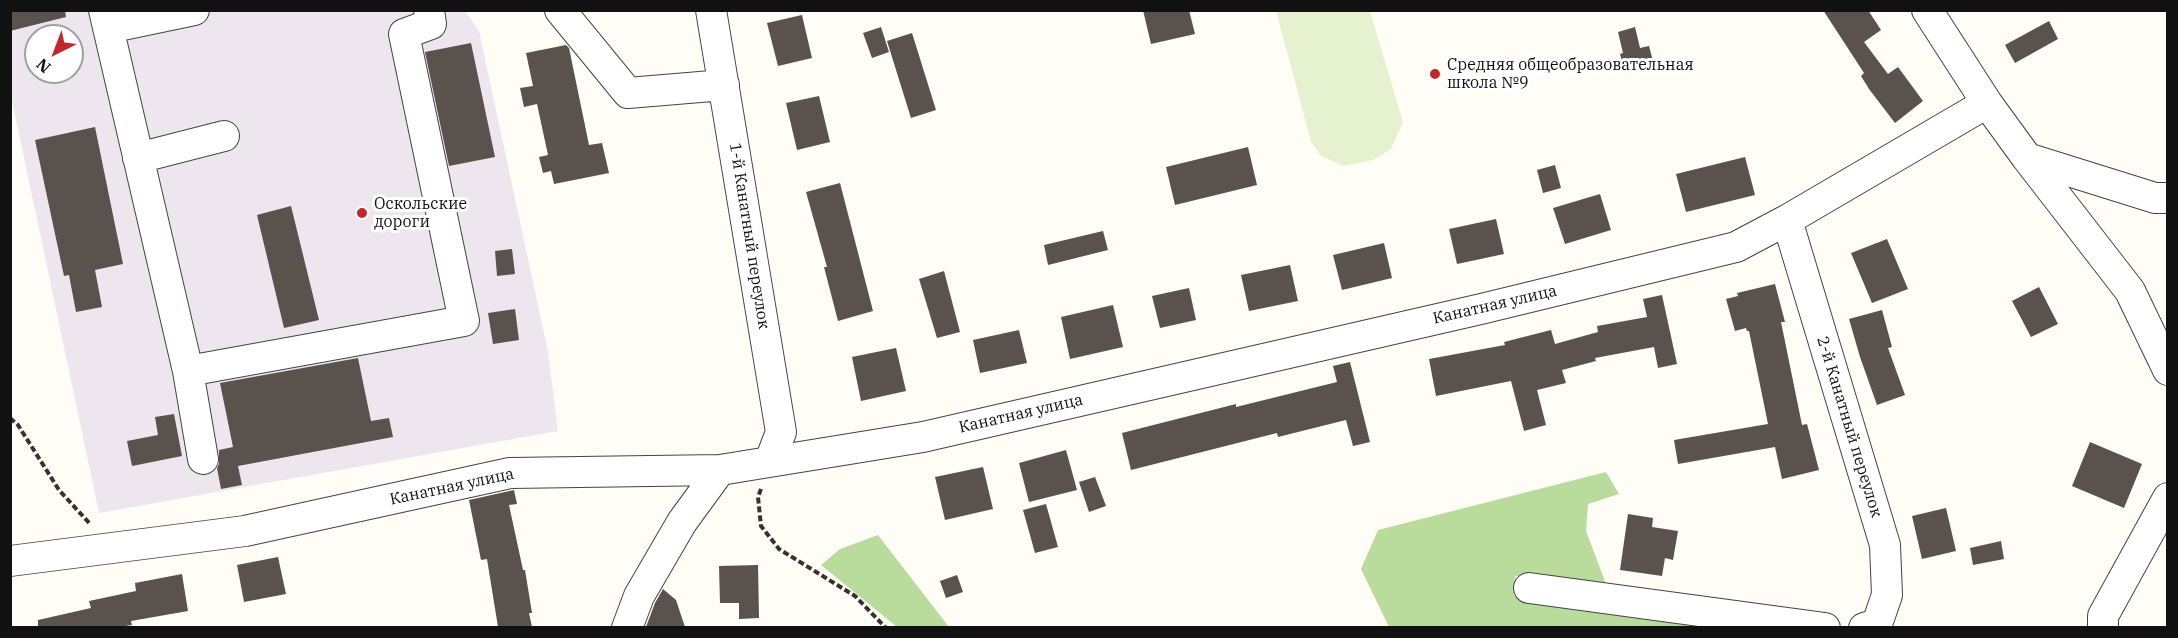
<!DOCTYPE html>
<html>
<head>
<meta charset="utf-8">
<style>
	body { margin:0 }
	#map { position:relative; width:2178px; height:638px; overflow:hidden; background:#fffdf5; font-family:"IBM Plex Serif",serif }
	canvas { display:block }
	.frame { position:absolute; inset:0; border:12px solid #111; pointer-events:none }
	.north { position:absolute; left:24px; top:24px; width:60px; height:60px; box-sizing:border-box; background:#fff; border:2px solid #a0a0a0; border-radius:50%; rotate:222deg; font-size:16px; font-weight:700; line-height:24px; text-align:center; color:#111 }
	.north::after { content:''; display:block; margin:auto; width:21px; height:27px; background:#c4262e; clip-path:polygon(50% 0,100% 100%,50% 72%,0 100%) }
</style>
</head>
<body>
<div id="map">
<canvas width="2178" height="638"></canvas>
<div class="frame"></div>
<div class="north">N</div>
</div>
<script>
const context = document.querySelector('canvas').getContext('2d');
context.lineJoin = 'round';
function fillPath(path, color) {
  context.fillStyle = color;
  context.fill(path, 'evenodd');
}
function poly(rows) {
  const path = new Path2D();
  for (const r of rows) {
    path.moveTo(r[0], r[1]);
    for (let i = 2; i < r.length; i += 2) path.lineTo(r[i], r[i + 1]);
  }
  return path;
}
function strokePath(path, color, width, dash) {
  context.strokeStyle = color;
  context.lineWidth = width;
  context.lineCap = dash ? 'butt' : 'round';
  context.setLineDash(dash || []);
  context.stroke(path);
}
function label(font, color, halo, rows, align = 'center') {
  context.font = font + ' "IBM Plex Serif",serif';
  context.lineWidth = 6;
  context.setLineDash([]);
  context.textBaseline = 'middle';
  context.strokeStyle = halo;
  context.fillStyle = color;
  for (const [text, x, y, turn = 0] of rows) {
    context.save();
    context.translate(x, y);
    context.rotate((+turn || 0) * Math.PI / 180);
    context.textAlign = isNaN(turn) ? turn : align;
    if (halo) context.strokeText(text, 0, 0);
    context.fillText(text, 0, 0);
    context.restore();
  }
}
const industrial = poly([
	[10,11,465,11,479,31,548,352,558,431,99,513,11,96],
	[36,36,72,36,72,72,36,72]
]);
const forest = poly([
	[1606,472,1619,494,1588,504,1586,531,1606,584,1515,576,1514,595,1761,627,1389,627,1361,569,1378,530],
	[878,535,949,627,897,627,821,565,840,549]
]);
const pitch = poly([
	[1276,11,1370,11,1403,122,1391,149,1373,160,1343,166,1321,156,1311,142]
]);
const building = poly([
	[10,10,65,10,66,17,10,31],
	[1143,10,1189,10,1195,34,1151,44],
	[1823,10,1868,10,1881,30,1864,42,1888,74,1898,67,1923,101,1895,123,1869,89,1861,76,1864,73],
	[802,15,812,58,778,66,767,23],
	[2049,21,2058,39,2015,63,2005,45],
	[881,27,889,52,872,58,863,33],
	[1635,27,1640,48,1649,46,1654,65,1625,73,1620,54,1623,53,1618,32],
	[912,33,936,110,911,118,887,41],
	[471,43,495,157,449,166,425,52],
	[566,45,569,48,589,145,602,143,609,173,554,184,551,171,543,173,539,157,548,155,537,104,524,107,520,88,533,86,526,53],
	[819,96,830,142,797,150,786,103],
	[95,127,123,264,95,270,102,307,76,312,69,275,64,276,35,140],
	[1248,147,1257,185,1175,205,1166,167],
	[1745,157,1755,195,1686,212,1676,174],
	[1555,165,1561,188,1543,193,1537,170],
	[840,183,873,311,838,321,824,267,827,267,806,192],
	[1600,194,1611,230,1565,244,1553,208],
	[291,206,319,320,284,328,257,215],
	[1496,219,1504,254,1457,264,1449,229],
	[1103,231,1108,250,1048,265,1044,245],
	[1887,239,1908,289,1872,303,1851,253],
	[1384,243,1392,278,1342,290,1333,255],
	[512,249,515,274,497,276,495,251],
	[1290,265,1298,301,1249,311,1241,275],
	[944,271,960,332,937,338,919,279],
	[1775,284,1785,322,1781,322,1802,425,1807,424,1819,470,1782,479,1775,447,1678,464,1674,440,1768,424,1749,331,1747,331,1746,328,1735,331,1726,299,1738,296,1737,293],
	[2039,287,2058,324,2031,337,2012,301],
	[1189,288,1196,320,1160,328,1152,296],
	[1662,295,1677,364,1658,368,1654,347,1595,358,1596,361,1562,370,1566,383,1537,390,1546,425,1524,431,1511,381,1436,396,1429,359,1505,345,1504,342,1551,330,1555,344,1598,332,1597,326,1647,317,1643,299],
	[1113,305,1123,347,1070,359,1061,317],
	[515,309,519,340,493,344,488,313],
	[1882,310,1892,347,1888,348,1905,395,1877,405,1860,357,1849,319],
	[1019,330,1027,363,980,373,973,340],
	[896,348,906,391,861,401,852,357],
	[358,358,371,421,389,418,393,437,238,466,242,485,221,489,217,468,219,464,219,450,233,447,220,383],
	[1350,362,1370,442,1353,446,1346,420,1278,437,1277,433,1131,470,1122,433,1236,404,1236,407,1337,382,1333,366],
	[174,414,182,456,132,466,127,441,158,435,155,417],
	[2090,442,2142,464,2124,508,2072,486],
	[1066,450,1077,490,1029,502,1019,463],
	[983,467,993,509,945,520,935,477],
	[1095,477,1106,506,1089,512,1079,482],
	[514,490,517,504,509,505,523,570,525,570,532,613,529,613,532,627,498,627,487,559,481,560,469,500],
	[1046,504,1058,547,1035,553,1023,510],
	[1946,508,1956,551,1922,559,1912,516],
	[1628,514,1653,518,1652,527,1678,531,1673,560,1665,558,1662,576,1620,570],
	[2001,541,2004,559,1973,565,1970,548],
	[278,557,286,594,244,602,237,565],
	[758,565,759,618,739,619,739,603,720,603,719,566],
	[182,574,188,611,131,621,132,625,119,627,38,627,38,620,91,608,89,601,136,591,135,583],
	[957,575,963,592,946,598,940,581],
	[663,589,676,600,685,627,646,627,655,603]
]);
const path = poly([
	[10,418,18,425,59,490,91,525],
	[761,489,758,497,761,526,779,549,855,596,886,628]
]);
const minor = poly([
	[104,10,188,371,203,459],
	[560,10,628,93,724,85],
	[711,10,781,432,770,461],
	[1927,10,1987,103,2027,158,2130,291,2168,370],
	[108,28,194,10],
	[138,158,224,136],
	[2027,158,2155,198,2168,198],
	[1787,220,1885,545,1887,595,1877,624,1864,628],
	[188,371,464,321,404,34,431,24,429,10],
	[10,561,245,531,510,473,720,470,923,437,1481,309,1736,247,1787,220,1987,103],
	[1529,588,1825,628],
	[627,628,639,596,682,522,720,470],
	[2103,628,2103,616,2168,498]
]);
const markers = [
	[1435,74,6,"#c4262e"],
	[362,213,6,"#c4262e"]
];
const poiNames = [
	["Средняя общеобразовательная",1447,65],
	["школа №9",1447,83],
	["Оскольские",374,204],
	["дороги",374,222]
];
const streetNames = [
	["1-й Канатный переулок",749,236,81],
	["Канатная улица",1495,305,-13],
	["Канатная улица",1021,414,-13],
	["2-й Канатный переулок",1849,427,73],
	["Канатная улица",452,487,-12]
];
fillPath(industrial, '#eee6ef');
fillPath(forest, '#b9dc9c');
fillPath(pitch, '#e6f2cf');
fillPath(building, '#5a524d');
strokePath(minor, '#444', 32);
strokePath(path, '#333', 4, [6, 3]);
strokePath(minor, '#fff', 30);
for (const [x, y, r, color] of markers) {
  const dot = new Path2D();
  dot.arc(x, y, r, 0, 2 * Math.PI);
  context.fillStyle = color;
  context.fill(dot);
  strokePath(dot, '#fff', 2);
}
label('16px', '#111', '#fff', poiNames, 'left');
label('16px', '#111', '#fff', streetNames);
</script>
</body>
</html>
